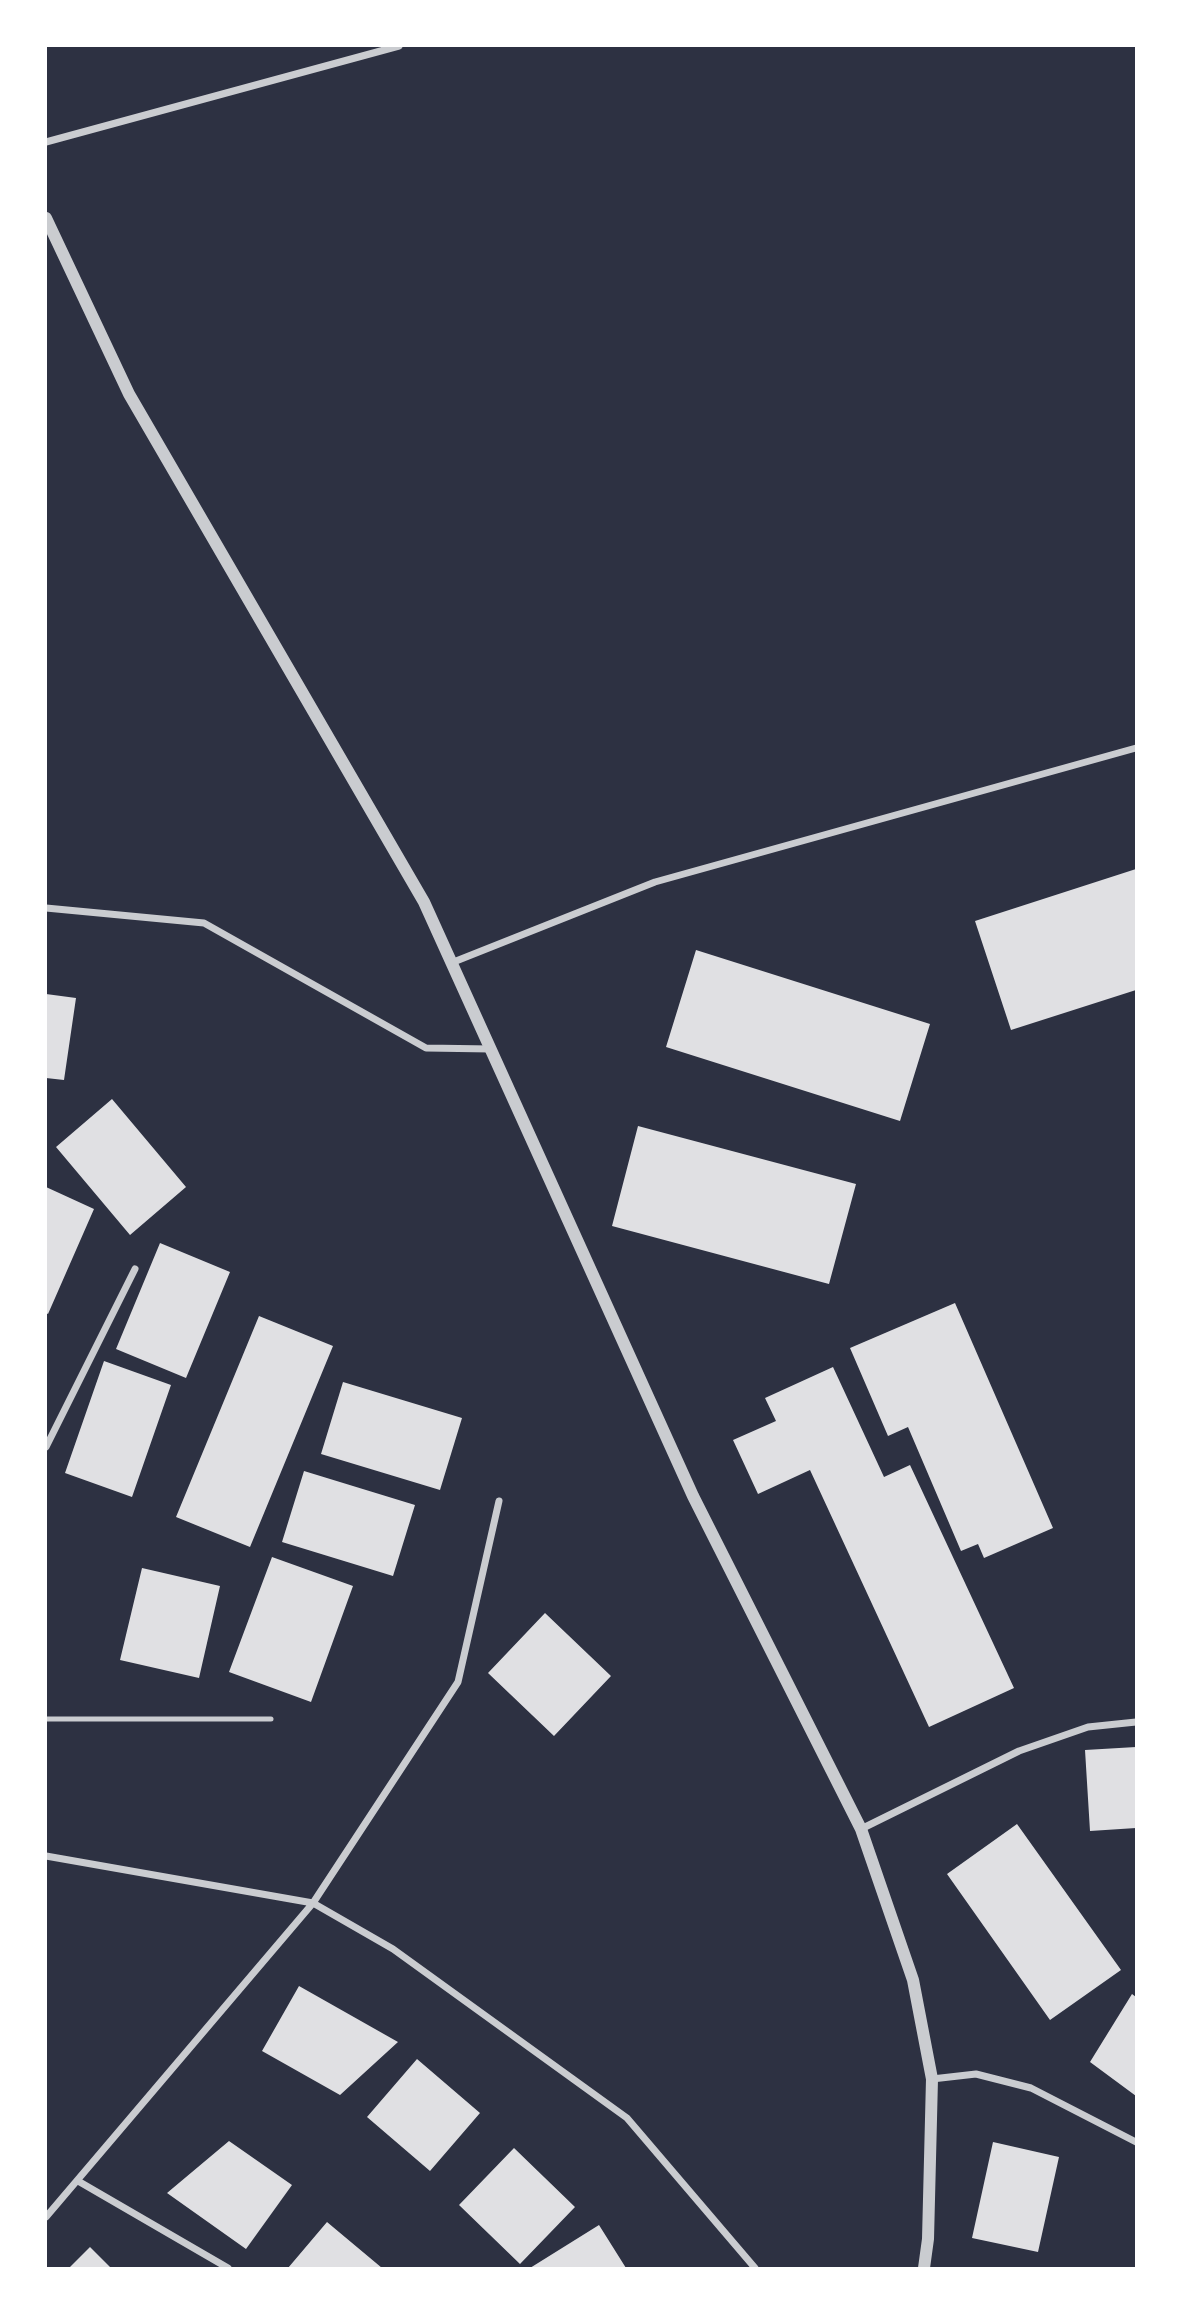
<!DOCTYPE html>
<html>
<head>
<meta charset="utf-8">
<style>
	body { margin:0 }
	#map { position:relative; width:1182px; height:2314px; overflow:hidden; background:#2d3142; font-family:Signika,sans-serif }
	canvas { display:block }
	.frame { position:absolute; inset:0; border:47px solid #fff; pointer-events:none }
</style>
</head>
<body>
<div id="map">
<canvas width="1182" height="2314"></canvas>
<div class="frame"></div>
</div>
<script>
const context = document.querySelector('canvas').getContext('2d');
context.lineJoin = 'round';
function fillPath(path, color) {
  context.fillStyle = color;
  context.fill(path, 'evenodd');
}
function poly(rows) {
  const path = new Path2D();
  for (const r of rows) {
    path.moveTo(r[0], r[1]);
    for (let i = 2; i < r.length; i += 2) path.lineTo(r[i], r[i + 1]);
  }
  return path;
}
function strokePath(path, color, width, dash) {
  context.strokeStyle = color;
  context.lineWidth = width;
  context.lineCap = dash ? 'butt' : 'round';
  context.setLineDash(dash || []);
  context.stroke(path);
}
const building = poly([
	[1136,869,1136,990,1011,1030,975,921],
	[696,950,930,1024,900,1121,666,1047],
	[46,994,76,998,64,1080,46,1078],
	[112,1099,186,1187,130,1235,56,1147],
	[638,1126,856,1184,829,1284,612,1226],
	[46,1187,94,1209,48,1314,46,1313],
	[160,1243,230,1272,186,1378,116,1349],
	[955,1303,1053,1528,984,1558,978,1544,961,1551,908,1427,888,1436,850,1348],
	[259,1316,333,1346,250,1547,176,1517],
	[104,1361,171,1385,132,1497,65,1473],
	[833,1367,884,1477,910,1465,1014,1688,929,1727,810,1470,758,1494,733,1440,776,1421,765,1398],
	[343,1382,462,1418,440,1490,321,1454],
	[304,1471,415,1505,393,1576,282,1542],
	[272,1557,353,1586,311,1702,229,1672],
	[142,1568,220,1586,199,1678,120,1660],
	[545,1613,611,1676,554,1736,488,1673],
	[1136,1747,1136,1828,1090,1831,1085,1750],
	[1017,1824,1121,1970,1050,2020,947,1874],
	[299,1986,398,2042,340,2095,262,2051],
	[1132,1994,1136,1997,1136,2096,1090,2062],
	[417,2059,480,2113,430,2171,367,2117],
	[229,2141,292,2185,246,2249,167,2193],
	[993,2142,1059,2157,1038,2252,972,2238],
	[514,2148,575,2207,520,2264,459,2205],
	[327,2222,382,2268,288,2268],
	[599,2225,626,2268,530,2268],
	[90,2247,111,2268,69,2268]
]);
const service = poly([
	[46,1719,271,1719]
]);
const minor = poly([
	[46,142,399,46],
	[46,908,204,923,426,1048,491,1049],
	[451,963,655,882,1136,748],
	[46,1447,135,1269],
	[861,1829,1019,1751,1088,1727,1136,1722],
	[46,1856,313,1903,393,1949,627,2118,755,2268],
	[932,2079,976,2074,1031,2088,1136,2142],
	[78,2181,228,2268],
	[46,2217,313,1903,458,1682,499,1501]
]);
const tertiary = poly([
	[46,218,129,394,424,902,693,1496,861,1829,913,1980,932,2079,928,2239,924,2268]
]);
fillPath(building, '#e0e0e3');
strokePath(service, '#caccd0', 5);
strokePath(minor, '#caccd0', 7);
strokePath(tertiary, '#caccd0', 12);
</script>
</body>
</html>
